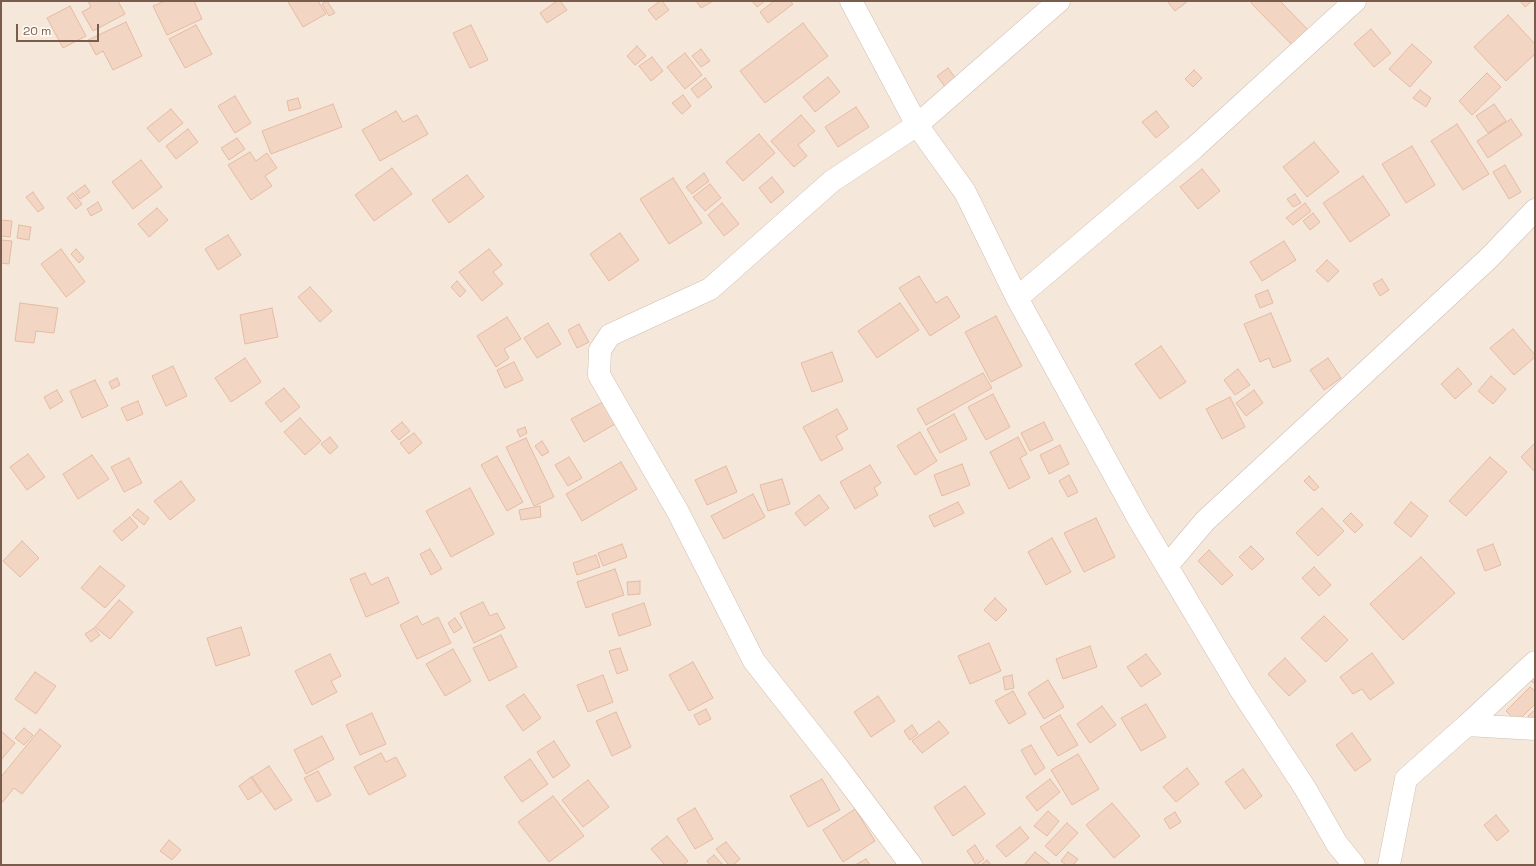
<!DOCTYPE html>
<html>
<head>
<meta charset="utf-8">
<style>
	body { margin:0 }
	#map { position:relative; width:1536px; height:866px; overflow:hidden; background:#fdf6ec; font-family:"Space Grotesk",sans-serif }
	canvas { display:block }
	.frame { position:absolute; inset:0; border:2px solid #7a5c4d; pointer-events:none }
	.scale { position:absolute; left:16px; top:24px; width:83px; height:18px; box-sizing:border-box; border:2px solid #7a5c4d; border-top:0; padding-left:5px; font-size:12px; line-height:14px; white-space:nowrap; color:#7a5c4d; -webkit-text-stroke:3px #fffaf3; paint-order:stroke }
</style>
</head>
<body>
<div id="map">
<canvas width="1536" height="866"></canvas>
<div class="frame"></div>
<div class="scale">20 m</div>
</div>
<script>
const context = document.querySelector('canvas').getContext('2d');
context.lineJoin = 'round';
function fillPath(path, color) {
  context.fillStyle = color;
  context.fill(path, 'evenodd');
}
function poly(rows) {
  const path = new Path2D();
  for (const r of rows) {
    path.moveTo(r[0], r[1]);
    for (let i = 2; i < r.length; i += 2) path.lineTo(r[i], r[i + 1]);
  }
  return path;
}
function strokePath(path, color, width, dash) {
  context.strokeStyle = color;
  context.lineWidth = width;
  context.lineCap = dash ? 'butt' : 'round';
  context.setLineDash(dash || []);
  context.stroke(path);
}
const residential = poly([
	[1,1,1535,1,1535,865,1,865]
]);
const building = poly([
	[88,1,118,1,125,14,93,31,82,12,91,7,88,1],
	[165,1,194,1,202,19,167,35,153,6,165,1],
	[289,1,318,1,326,14,303,27,288,2,289,1],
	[327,1,335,13,329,16,322,4,327,1],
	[557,1,560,1,567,10,547,23,540,13,557,1],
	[660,1,662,1,669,10,656,20,648,10,660,1],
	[696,1,713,1,701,8,696,1],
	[752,1,765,1,757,7,752,1],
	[774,1,790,1,793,4,768,23,760,12,774,1],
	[1167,1,1188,1,1175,11,1167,1],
	[1253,1,1280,1,1313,35,1297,50,1251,3,1253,1],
	[1520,1,1532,1,1525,7,1520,1],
	[70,6,86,36,63,48,47,18,70,6],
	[1508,15,1535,44,1535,54,1506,81,1474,47,1508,15],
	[126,22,142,56,113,70,103,51,96,55,88,40,126,22],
	[803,23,828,56,765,103,740,71,803,23],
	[196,25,212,54,185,68,169,39,196,25],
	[471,25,488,60,470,68,453,33,471,25],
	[1371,29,1391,53,1374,67,1354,44,1371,29],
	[1412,44,1432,62,1410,87,1389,69,1412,44],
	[637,46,646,56,635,65,627,56,637,46],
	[701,49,710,61,701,67,692,56,701,49],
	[685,53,702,75,685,89,667,67,685,53],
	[652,57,663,71,651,81,639,66,652,57],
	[948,68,957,80,946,88,937,76,948,68],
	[1194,70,1202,78,1193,87,1185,79,1194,70],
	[1487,73,1501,87,1472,115,1459,101,1487,73],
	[828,77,840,92,815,112,803,97,828,77],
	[705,78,712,87,698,98,691,89,705,78],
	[1420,90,1431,98,1426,107,1413,98,1420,90],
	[683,95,691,106,682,114,672,103,683,95],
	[235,96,251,123,235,133,218,106,235,96],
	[298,98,301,108,289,111,287,101,298,98],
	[333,104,342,127,271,154,262,131,333,104],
	[1494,104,1506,121,1488,133,1476,116,1494,104],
	[856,107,869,127,838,147,825,127,856,107],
	[171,109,183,123,159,142,147,128,171,109],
	[396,111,403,122,417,115,428,134,380,161,362,130,396,111],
	[1156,111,1169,127,1156,138,1142,122,1156,111],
	[801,115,815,131,798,145,807,156,794,167,771,141,801,115],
	[1511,119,1522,135,1488,158,1477,141,1511,119],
	[1457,124,1489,174,1463,190,1431,141,1457,124],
	[188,129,198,142,176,159,166,146,188,129],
	[759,134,775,153,743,181,726,162,759,134],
	[237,138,245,149,229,160,221,148,237,138],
	[1314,142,1339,172,1307,197,1283,167,1314,142],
	[1412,146,1435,185,1406,203,1382,164,1412,146],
	[250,152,256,161,267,153,277,168,265,176,272,186,251,200,228,165,250,152],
	[141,160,162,187,133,209,112,182,141,160],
	[1505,165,1521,192,1509,199,1493,172,1505,165],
	[392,168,412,194,374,221,355,195,392,168],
	[1202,169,1220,191,1198,209,1180,187,1202,169],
	[704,173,709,181,692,194,686,187,704,173],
	[467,175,484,197,449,223,432,200,467,175],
	[1363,176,1390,215,1350,242,1323,203,1363,176],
	[772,177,784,192,771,203,759,188,772,177],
	[673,178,702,223,669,244,640,199,673,178],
	[710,184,721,198,705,211,693,197,710,184],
	[85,185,90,192,80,199,75,192,85,185],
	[33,192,44,208,38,212,26,197,33,192],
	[73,193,82,204,76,209,67,198,73,193],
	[1295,194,1301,203,1293,207,1287,199,1295,194],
	[98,202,102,210,91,216,87,209,98,202],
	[722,203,739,224,724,236,708,215,722,203],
	[1305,203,1311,211,1293,225,1286,218,1305,203],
	[157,208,168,220,149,237,138,224,157,208],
	[1313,213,1320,222,1310,230,1303,221,1313,213],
	[1,220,12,221,10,237,1,236,1,220],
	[19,225,31,227,29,240,17,238,19,225],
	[620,233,639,260,609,281,590,254,620,233],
	[228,235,241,255,218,270,205,249,228,235],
	[1,240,12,241,9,264,1,263,1,240],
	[1284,241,1296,260,1262,281,1250,262,1284,241],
	[61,249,85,282,66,297,41,264,61,249],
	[76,249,84,258,79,263,71,254,76,249],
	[489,249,502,265,493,272,503,284,482,301,459,272,489,249],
	[1327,260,1339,271,1328,282,1316,271,1327,260],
	[919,276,936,303,947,296,960,317,930,336,899,288,919,276],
	[1382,279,1389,290,1380,296,1373,284,1382,279],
	[457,281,466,291,460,297,451,287,457,281],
	[310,287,332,311,320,322,298,297,310,287],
	[1268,290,1273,303,1260,308,1255,295,1268,290],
	[20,303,58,308,54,333,36,331,34,343,15,341,20,303],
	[900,303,919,330,877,358,858,331,900,303],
	[272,308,278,337,245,344,240,315,272,308],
	[1271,313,1291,361,1273,368,1269,358,1260,362,1244,324,1271,313],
	[996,316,1022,366,991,382,965,332,996,316],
	[507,317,521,339,504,349,509,358,496,367,477,336,507,317],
	[548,323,561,344,537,358,524,338,548,323],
	[579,324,589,342,577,348,568,330,579,324],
	[1513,329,1535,355,1535,357,1514,375,1490,348,1513,329],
	[1161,346,1186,382,1160,399,1135,364,1161,346],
	[832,352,843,381,812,392,801,363,832,352],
	[245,358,261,382,231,402,215,378,245,358],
	[1328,358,1341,378,1324,390,1310,370,1328,358],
	[514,362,523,380,505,388,497,370,514,362],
	[173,366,187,396,166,406,152,376,173,366],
	[1458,368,1472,384,1455,399,1441,384,1458,368],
	[1238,369,1250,385,1235,395,1224,380,1238,369],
	[983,373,992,388,926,425,917,409,983,373],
	[1491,376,1506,389,1493,404,1478,391,1491,376],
	[117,378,120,385,112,389,109,382,117,378],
	[95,380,108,406,82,418,70,391,95,380],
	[284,388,300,407,281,422,265,403,284,388],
	[57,390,63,401,50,409,44,397,57,390],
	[1254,390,1263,403,1246,416,1236,403,1254,390],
	[993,394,1010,427,986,440,968,407,993,394],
	[1230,397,1245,427,1222,439,1206,409,1230,397],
	[138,401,143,414,127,421,121,408,138,401],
	[603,402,615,424,584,442,571,419,603,402],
	[837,409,848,429,836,436,843,449,821,461,803,427,837,409],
	[954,414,967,439,940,453,927,429,954,414],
	[300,418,321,441,305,455,284,432,300,418],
	[402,422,410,431,399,440,391,431,402,422],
	[1044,422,1053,440,1030,451,1021,433,1044,422],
	[525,427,527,433,520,437,517,430,525,427],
	[920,432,937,461,915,475,897,446,920,432],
	[414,433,422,443,409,454,400,443,414,433],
	[330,437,338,447,330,454,321,444,330,437],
	[1018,437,1027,454,1020,458,1030,478,1009,489,990,452,1018,437],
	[526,438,554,497,534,506,506,447,526,438],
	[542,441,549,452,542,456,535,446,542,441],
	[1535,443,1535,472,1521,457,1535,443],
	[1060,445,1069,464,1049,474,1040,455,1060,445],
	[28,454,45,477,27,490,10,467,28,454],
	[92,455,109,479,78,499,63,474,92,455],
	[497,456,523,502,507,511,481,465,497,456],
	[569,457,582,478,568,486,555,465,569,457],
	[1490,457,1507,472,1466,516,1449,501,1490,457],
	[129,458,142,483,124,492,111,467,129,458],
	[621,462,637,489,582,521,566,494,621,462],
	[962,464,970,485,942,496,934,475,962,464],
	[870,465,881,483,874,488,878,495,855,509,840,482,870,465],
	[726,466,737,492,707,505,695,480,726,466],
	[1069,475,1078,492,1068,497,1059,481,1069,475],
	[1309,476,1319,487,1314,491,1304,481,1309,476],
	[782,479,790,504,768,511,760,485,782,479],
	[181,481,195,500,170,520,154,501,181,481],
	[470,488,494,534,451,557,426,511,470,488],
	[753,494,765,517,724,539,711,516,753,494],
	[819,495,829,508,805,526,795,513,819,495],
	[958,502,964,513,934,527,929,516,958,502],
	[1411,502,1428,516,1411,537,1394,523,1411,502],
	[540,506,541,517,521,520,519,510,540,506],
	[1322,508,1344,531,1318,556,1296,533,1322,508],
	[138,509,149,518,144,525,132,515,138,509],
	[1351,513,1363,525,1355,533,1343,521,1351,513],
	[130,517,138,527,122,541,113,531,130,517],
	[1096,518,1115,557,1084,572,1064,533,1096,518],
	[1052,538,1071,572,1046,585,1028,552,1052,538],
	[22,541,39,558,20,577,3,561,22,541],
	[622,544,627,557,603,566,598,553,622,544],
	[1493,544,1501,565,1485,571,1477,550,1493,544],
	[1251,546,1264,559,1252,570,1239,557,1251,546],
	[430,549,442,569,431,575,420,554,430,549],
	[1209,550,1233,575,1222,585,1198,561,1209,550],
	[596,555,600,567,577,575,573,563,596,555],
	[1421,557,1455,593,1403,640,1370,604,1421,557],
	[100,566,125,586,105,608,81,588,100,566],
	[1314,567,1331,585,1319,596,1302,578,1314,567],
	[615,569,624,595,586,608,577,582,615,569],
	[365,573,371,585,388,577,399,603,366,617,350,579,365,573],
	[640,581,640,594,628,595,627,582,640,581],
	[995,598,1007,610,996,621,984,610,995,598],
	[119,600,133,612,110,639,95,627,119,600],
	[483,602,490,616,497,613,505,628,474,643,460,613,483,602],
	[644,603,651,625,619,636,612,614,644,603],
	[417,616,422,625,438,617,451,643,417,659,400,625,417,616],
	[1324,616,1348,640,1326,662,1301,638,1324,616],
	[455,618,462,628,454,633,448,623,455,618],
	[241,627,250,655,216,666,207,638,241,627],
	[94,628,100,635,91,642,85,634,94,628],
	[501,635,517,667,489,681,473,648,501,635],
	[989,643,1001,671,970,684,958,656,989,643],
	[1090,646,1097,667,1063,679,1056,659,1090,646],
	[620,648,628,670,617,674,609,651,620,648],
	[453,649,471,681,445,696,426,664,453,649],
	[1372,653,1394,683,1370,700,1362,689,1353,694,1340,677,1372,653],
	[330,654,341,676,331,681,337,692,312,705,295,671,330,654],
	[1146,654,1161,674,1141,687,1127,667,1146,654],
	[1285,658,1306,681,1289,696,1268,674,1285,658],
	[693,662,713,698,689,711,669,675,693,662],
	[1535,669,1535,684,1528,679,1535,669],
	[35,672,56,686,36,714,15,699,35,672],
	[603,675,613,702,588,712,577,685,603,675],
	[1012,675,1014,688,1005,690,1003,677,1012,675],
	[1048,680,1064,707,1044,719,1028,693,1048,680],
	[1530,687,1535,691,1535,704,1517,722,1506,711,1530,687],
	[1013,691,1026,714,1009,724,995,701,1013,691],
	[524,694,541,718,523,731,506,706,524,694],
	[878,696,895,721,871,737,854,712,878,696],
	[1146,704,1166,737,1141,751,1121,718,1146,704],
	[1102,706,1116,725,1090,743,1077,724,1102,706],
	[706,709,711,719,699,725,694,715,706,709],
	[1535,710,1535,724,1534,724,1528,716,1535,710],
	[616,712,631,747,612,756,596,721,616,712],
	[372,713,386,744,360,755,346,725,372,713],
	[1060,715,1078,745,1058,756,1040,727,1060,715],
	[939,721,949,733,922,753,912,741,939,721],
	[912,725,918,734,910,740,904,731,912,725],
	[24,728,33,735,24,745,15,738,24,728],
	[40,729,61,746,22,794,14,788,1,804,1,777,40,729],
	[1,731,15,743,1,760,1,731],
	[1352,733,1371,760,1355,771,1336,745,1352,733],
	[322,736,334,759,306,774,294,750,322,736],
	[554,741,570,766,553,778,537,752,554,741],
	[1031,745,1045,768,1035,775,1021,750,1031,745],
	[381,753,386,762,396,757,406,776,369,795,354,767,381,753],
	[1078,754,1099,789,1072,805,1051,770,1078,754],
	[530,759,548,784,522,802,504,777,530,759],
	[269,766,292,800,275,810,252,777,269,766],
	[1187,768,1199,784,1176,802,1163,787,1187,768],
	[1243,769,1262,796,1245,809,1225,782,1243,769],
	[318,771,331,795,317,802,304,778,318,771],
	[251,777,261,792,248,800,239,786,251,777],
	[822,779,840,810,808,827,790,796,822,779],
	[1050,779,1060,792,1037,811,1026,797,1050,779],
	[588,780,609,807,583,827,562,800,588,780],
	[965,786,985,814,953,836,934,807,965,786],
	[553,796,584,836,549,862,518,822,553,796],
	[1112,803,1140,836,1114,858,1086,825,1112,803],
	[695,808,713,839,695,849,677,819,695,808],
	[855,809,875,841,843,862,823,830,855,809],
	[1048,811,1059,821,1047,836,1034,826,1048,811],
	[1175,812,1181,822,1170,829,1164,819,1175,812],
	[1496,815,1509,831,1497,841,1484,825,1496,815],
	[1067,823,1078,833,1056,856,1045,846,1067,823],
	[1020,827,1029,838,1006,857,996,846,1020,827],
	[667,836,688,861,683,865,665,865,651,849,667,836],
	[169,840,181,850,172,860,160,851,169,840],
	[726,842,740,859,733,865,729,865,716,849,726,842],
	[975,845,984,859,976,865,967,851,975,845],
	[1035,852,1051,865,1024,865,1035,852],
	[1068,852,1078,859,1073,865,1066,865,1061,861,1068,852],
	[714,855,723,865,710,865,707,861,714,855],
	[866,859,870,865,855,865,866,859],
	[987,860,991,865,981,865,987,860]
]);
const street = poly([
	[851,1,917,125,965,192,1017,298,1138,518,1242,692,1305,788,1337,844,1354,865],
	[1017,298,1194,148,1355,1],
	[1167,566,1205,521,1489,258,1535,210],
	[1467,725,1535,662],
	[911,865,836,765,754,661,678,512,599,375,600,350,610,335,710,289,832,181,917,125,1059,1],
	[1389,865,1406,779,1467,725,1535,729]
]);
fillPath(residential, '#f5e8da');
fillPath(building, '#f3d5c3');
strokePath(building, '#e6bba3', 1);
strokePath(street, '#d1beb0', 23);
strokePath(street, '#fff', 22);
</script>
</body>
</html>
